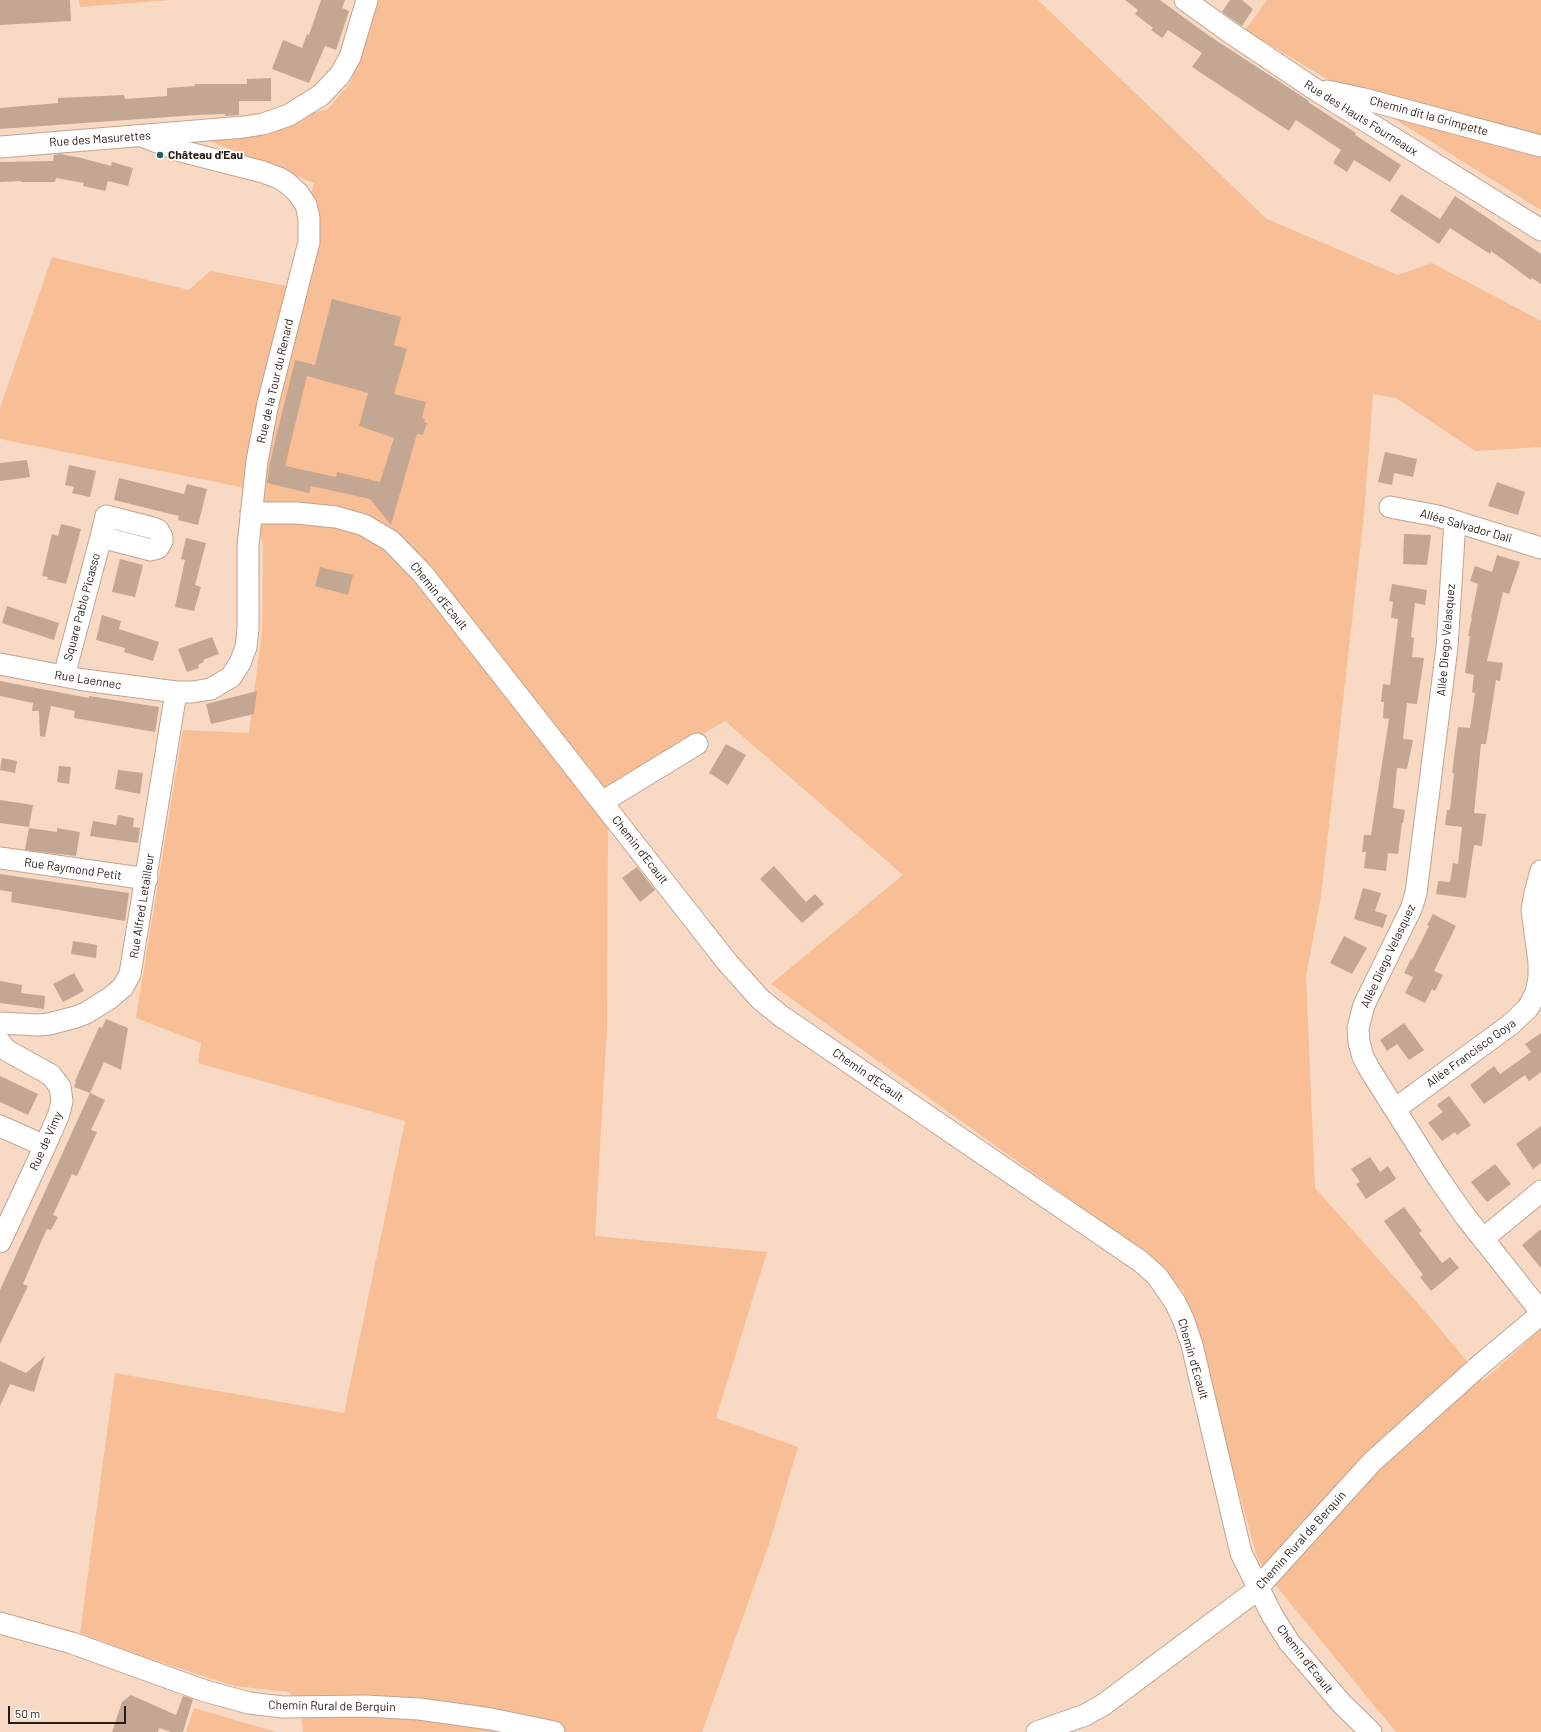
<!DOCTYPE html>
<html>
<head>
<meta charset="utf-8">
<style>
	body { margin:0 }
	#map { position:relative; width:1541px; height:1732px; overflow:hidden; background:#f7d9c4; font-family:Barlow,sans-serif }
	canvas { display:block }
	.scale { position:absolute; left:8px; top:1706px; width:118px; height:18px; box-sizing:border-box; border:2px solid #271c14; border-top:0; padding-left:5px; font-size:12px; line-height:14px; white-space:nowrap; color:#271c14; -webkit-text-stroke:3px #fff; paint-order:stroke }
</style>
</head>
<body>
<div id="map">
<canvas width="1541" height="1732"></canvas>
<div class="scale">50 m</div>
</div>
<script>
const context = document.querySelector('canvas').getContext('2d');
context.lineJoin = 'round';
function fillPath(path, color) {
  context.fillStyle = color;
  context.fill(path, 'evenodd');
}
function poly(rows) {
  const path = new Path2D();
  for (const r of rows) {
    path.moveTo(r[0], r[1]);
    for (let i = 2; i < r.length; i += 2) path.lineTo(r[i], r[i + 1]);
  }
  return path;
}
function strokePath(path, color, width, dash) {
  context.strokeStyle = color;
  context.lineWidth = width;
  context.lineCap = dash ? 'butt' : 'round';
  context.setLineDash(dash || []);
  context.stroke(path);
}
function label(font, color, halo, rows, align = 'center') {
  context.font = font + ' Barlow,sans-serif';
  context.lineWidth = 3.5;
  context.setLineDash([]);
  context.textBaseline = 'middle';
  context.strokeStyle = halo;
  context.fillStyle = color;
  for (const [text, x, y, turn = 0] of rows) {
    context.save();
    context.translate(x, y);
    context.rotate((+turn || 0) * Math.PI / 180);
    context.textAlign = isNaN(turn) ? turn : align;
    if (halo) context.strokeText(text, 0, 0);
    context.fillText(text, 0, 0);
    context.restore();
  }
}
const green = poly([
	[79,0,172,0,80,7],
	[377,0,1038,0,1267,219,1398,275,1432,263,1541,321,1541,447,1475,451,1396,398,1373,394,1364,514,1321,896,1306,976,1315,1188,1430,1317,1483,1381,1541,1329,1541,1732,1396,1732,1277,1587,1257,1557,1183,1291,1139,1249,771,984,903,875,725,721,612,787,608,826,607,1027,595,1236,767,1252,716,1418,798,1447,770,1541,702,1732,303,1732,301,1708,289,1692,235,1686,141,1656,80,1633,115,1373,344,1413,405,1121,198,1063,201,1043,136,1018,183,730,249,733,262,631,263,545,256,515,241,487,0,439,0,408,52,257,189,290,210,271,286,286,314,183,207,140,328,109,350,83,364,48],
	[1267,0,1541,0,1541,210,1414,131,1245,30],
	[194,1708,276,1732,186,1732]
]);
const building = poly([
	[0,0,70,0,71,21,0,25],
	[321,0,345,0,342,8,349,11,336,50,325,46,309,83,272,69,283,40,302,48,307,34,309,35],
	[1125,0,1160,0,1208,35,1309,101,1308,102,1356,133,1355,135,1401,165,1390,182,1354,160,1347,172,1333,163,1341,150,1296,120,1289,131,1192,67,1202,53,1168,30,1162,38,1151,30,1153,28,1135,14,1138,10],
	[1230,0,1242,0,1253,9,1242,26,1222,12],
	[271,78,271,101,239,101,239,115,225,116,225,114,197,115,0,129,0,108,58,103,58,98,124,95,125,99,167,96,167,88,195,86,195,84,247,84,247,79],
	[60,154,81,158,111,166,112,162,133,168,128,186,108,181,105,191,83,186,84,183,56,178,55,182,21,182,21,181,0,182,0,162,53,161,54,155],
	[1401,194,1440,219,1455,196,1541,254,1541,284,1532,278,1531,280,1491,251,1490,254,1450,228,1439,244,1390,211],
	[332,299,401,317,394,345,407,349,394,394,426,402,422,418,425,419,424,422,427,423,423,435,417,434,391,525,370,499,311,486,309,493,267,483,270,462,295,360,315,365],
	[307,376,368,393,359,426,394,438,380,482,337,472,336,477,285,466],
	[1385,452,1417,459,1413,477,1394,473,1392,485,1378,482],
	[27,460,30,477,0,481,0,463],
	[69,465,96,471,90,497,72,493,74,487,65,485],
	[119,478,184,494,187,484,207,489,198,525,178,520,179,516,114,500],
	[1497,482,1525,492,1518,515,1488,506],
	[61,524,81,529,66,584,47,579,48,577,42,576,52,534,58,536],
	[1404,534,1431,535,1427,565,1403,564],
	[186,538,206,543,195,585,201,587,194,611,175,607,185,560,181,559],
	[1497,555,1520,562,1509,594,1503,592,1487,661,1503,663,1500,681,1496,680,1486,744,1481,744,1474,813,1486,814,1482,846,1474,845,1466,898,1436,894,1438,881,1450,882,1453,863,1458,864,1462,827,1445,825,1447,810,1450,810,1454,773,1452,773,1458,727,1470,728,1475,693,1472,692,1474,675,1465,673,1470,636,1468,636,1472,618,1471,618,1478,584,1470,581,1475,566,1492,572],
	[120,559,143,565,135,597,112,592],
	[320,567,353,575,348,595,315,586],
	[1392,584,1427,590,1425,605,1415,603,1411,637,1414,638,1412,657,1424,658,1417,704,1407,703,1403,739,1413,740,1407,769,1397,768,1393,808,1405,810,1403,823,1402,823,1398,854,1388,853,1386,871,1364,868,1366,852,1362,852,1364,835,1371,835,1389,719,1383,718,1384,702,1381,702,1383,684,1390,685,1398,619,1391,618,1393,602,1389,601],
	[7,606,59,623,54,640,2,623],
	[102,615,121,621,119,629,159,642,153,661,124,652,125,648,96,640],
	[212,637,219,654,203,660,204,662,198,665,199,668,187,672,178,649],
	[0,681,89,698,89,696,159,707,155,732,74,718,75,711,51,706,45,737,40,736,39,711,32,711,33,703,0,696],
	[257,691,254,714,211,724,206,704],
	[726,744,746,755,728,785,709,773],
	[2,758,17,761,15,773,0,770],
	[59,766,71,767,69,784,57,782],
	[118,770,143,773,140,794,115,789],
	[0,800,33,805,29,827,0,823],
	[118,815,134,818,133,827,140,828,138,843,90,836,93,821,116,825],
	[29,828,57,832,57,828,80,832,76,856,25,850],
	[774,866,806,902,815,894,824,904,802,923,760,879],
	[637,867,655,890,640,902,622,878],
	[0,874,129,893,125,921,11,902,12,892,0,890],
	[1363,888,1381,893,1375,911,1387,915,1383,928,1354,919],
	[1433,914,1456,926,1434,971,1443,975,1435,991,1432,989,1425,1003,1405,993,1413,977,1404,973,1411,959,1412,960,1429,926,1427,925],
	[1344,936,1367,948,1352,974,1330,963],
	[73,941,97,945,96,958,71,954],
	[74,973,84,991,63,1002,53,984],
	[0,981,22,985,21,993,45,996,44,1009,0,1003],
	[106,1019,128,1028,121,1070,104,1062,90,1093,105,1100,91,1130,97,1132,77,1176,72,1174,53,1215,58,1217,51,1230,47,1229,41,1242,23,1284,28,1286,0,1344,0,1290,90,1093,74,1087,76,1082,75,1081,99,1027,102,1028],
	[1404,1023,1424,1050,1409,1060,1397,1044,1387,1051,1380,1040],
	[1541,1033,1541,1072,1529,1081,1525,1075,1484,1104,1470,1085,1494,1066,1500,1074,1531,1052,1525,1044],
	[0,1076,38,1094,28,1115,0,1102],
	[1449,1096,1471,1125,1457,1135,1455,1132,1442,1141,1428,1123,1443,1112,1437,1105],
	[1541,1126,1541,1163,1533,1169,1516,1144],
	[1370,1157,1380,1172,1388,1166,1396,1179,1366,1199,1356,1184,1360,1182,1351,1169],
	[1495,1164,1511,1184,1487,1202,1471,1182],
	[1404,1207,1422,1231,1419,1233,1442,1263,1450,1257,1459,1268,1431,1291,1420,1277,1423,1275,1384,1221],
	[1541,1229,1541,1268,1522,1245],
	[45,1356,34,1392,10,1384,0,1406,0,1361,26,1373],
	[131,1695,176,1715,183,1696,193,1699,183,1732,171,1732,159,1728,158,1732,112,1732,122,1702]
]);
const minor = poly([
	[1185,0,1228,31,1316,90,1541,230],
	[1327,91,1364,99,1541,146],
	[0,147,244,127,263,124,289,115,321,95,340,75,350,57,367,0],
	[1390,507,1438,516,1541,548],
	[251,513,297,513,336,517,364,525,391,541,423,574,727,962,760,999,781,1016,1140,1261,1157,1276,1175,1302,1184,1321,1192,1345,1241,1553,1272,1615,1289,1642,1342,1704,1371,1732],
	[1455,521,1447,647,1416,893,1411,909,1364,1005,1358,1028,1359,1042,1363,1057,1370,1070,1439,1179,1465,1216,1541,1312],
	[0,664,84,680,176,692,192,692,211,689,231,677,240,663,246,647,248,629,248,545,257,461,268,403,309,242,309,218,306,205,298,193,287,183,279,178,263,172,181,151,144,137],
	[64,676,101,537,106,516,153,528,158,530,162,537,162,541,158,548,151,550,101,537],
	[602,802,697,744],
	[0,858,147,879],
	[0,1023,38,1025,49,1024,76,1017,86,1013,110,998,123,987,130,974,176,692],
	[0,1042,6,1050,51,1075,60,1087,62,1101,59,1114,45,1146,0,1242],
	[1395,1109,1510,1025,1528,1008,1536,993,1539,978,1539,962,1532,910,1535,893,1541,871],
	[0,1126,45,1146],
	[1483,1239,1541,1191],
	[0,1623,72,1643,205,1691,249,1703,283,1707,365,1706,419,1709,491,1719,554,1732],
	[1037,1732,1085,1715,1103,1705,1253,1593,1372,1462,1480,1365,1541,1314]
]);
const markers = [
	[160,155,4,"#1d6459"]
];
const streetNames = [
	["Chemin dit la Grimpette",1429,116,15],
	["Rue des Hauts Fourneaux",1361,118,32],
	["Rue des Masurettes",100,139,-4],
	["Rue de la Tour du Renard",275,381,-77],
	["Allée Salvador Dali",1466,526,16],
	["Chemin d'Ecault",439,596,51],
	["Square Pablo Picasso",82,607,-75],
	["Allée Diego Velasquez",1446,640,-85],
	["Rue Laennec",88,680,9],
	["Chemin d'Ecault",640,850,52],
	["Rue Raymond Petit",73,869,8],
	["Rue Alfred Letailleur",142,906,-81],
	["Allée Diego Velasquez",1388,956,-65],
	["Allée Francisco Goya",1471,1053,-36],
	["Chemin d'Ecault",868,1075,35],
	["Rue de Vimy",46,1141,-66],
	["Chemin d'Ecault",1193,1359,74],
	["Chemin Rural de Berquin",1301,1540,-48],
	["Chemin d'Ecault",1305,1659,52],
	["Chemin Rural de Berquin",332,1706,1]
];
const poiNames = [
	["Château d'Eau",168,155]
];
fillPath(green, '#f8be96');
fillPath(building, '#c4a793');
strokePath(minor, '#c1a490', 23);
strokePath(minor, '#fff', 21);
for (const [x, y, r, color] of markers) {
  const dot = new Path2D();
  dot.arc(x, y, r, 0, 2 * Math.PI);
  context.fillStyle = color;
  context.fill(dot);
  strokePath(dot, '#fff', 1.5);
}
label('12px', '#271c14', '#fff', streetNames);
label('bold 12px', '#271c14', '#fff', poiNames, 'left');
</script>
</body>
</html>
